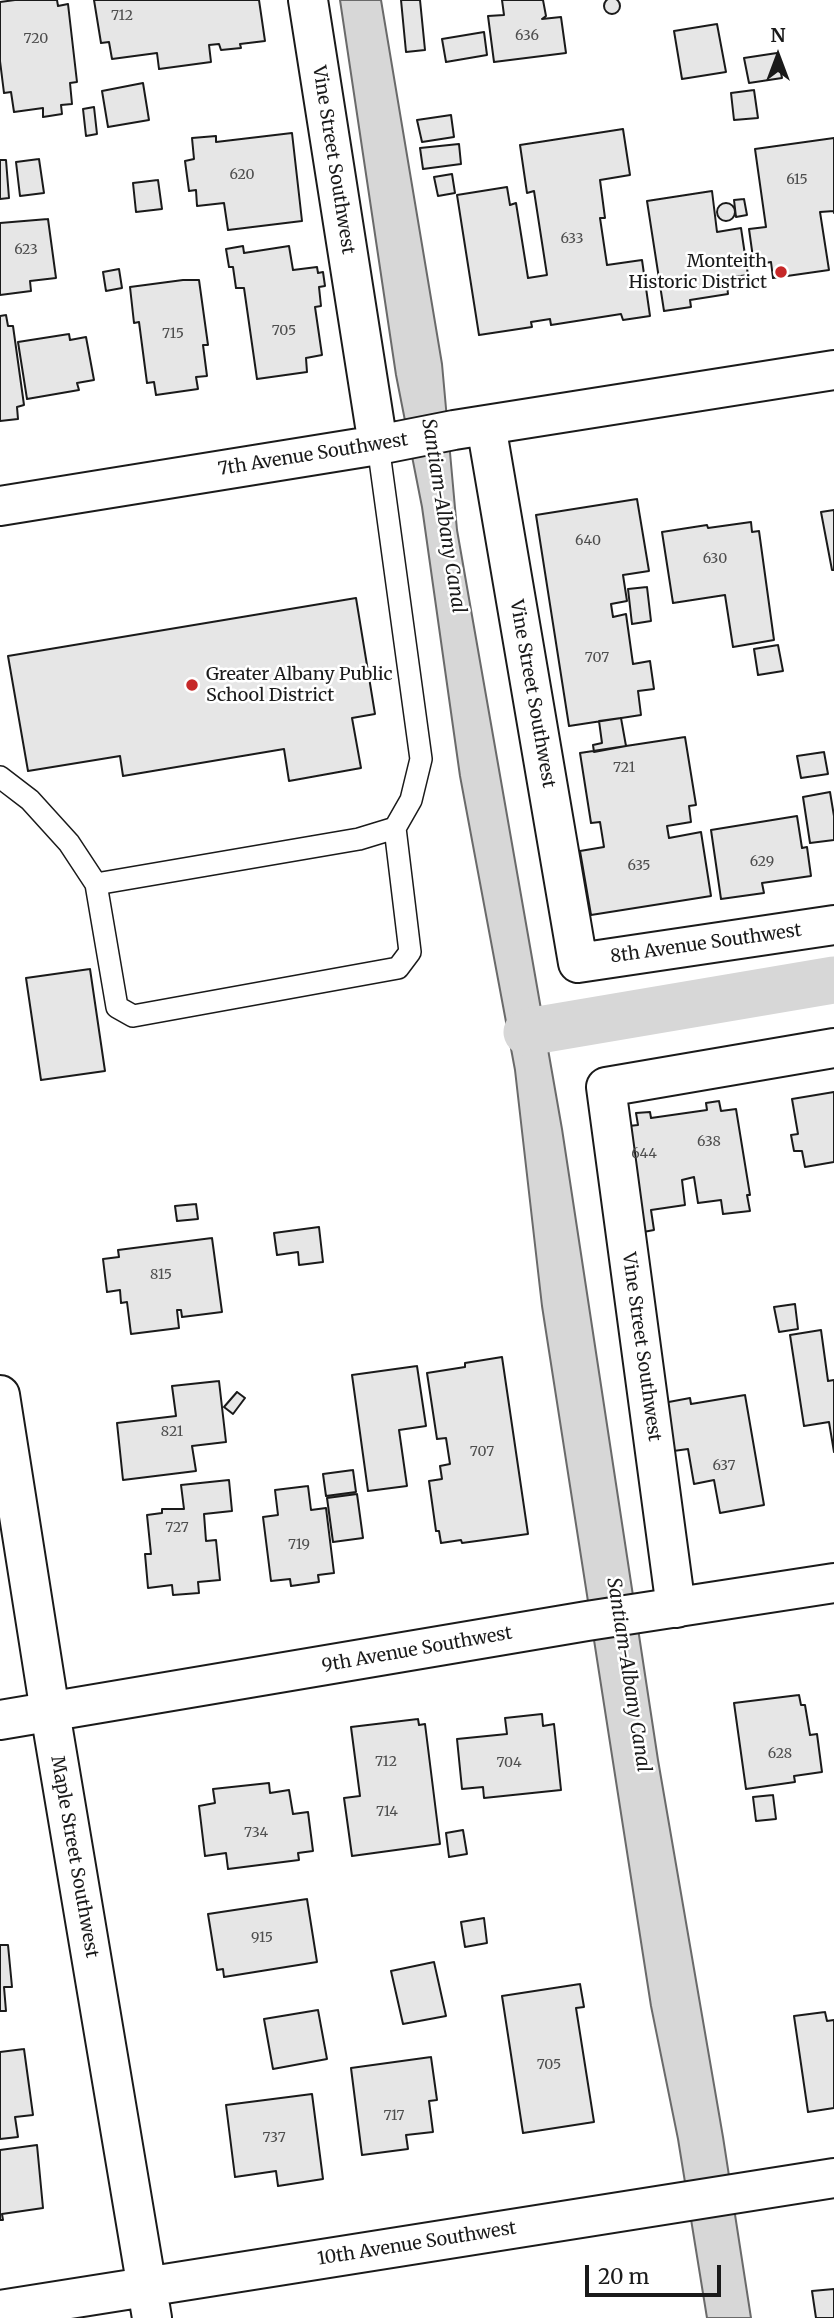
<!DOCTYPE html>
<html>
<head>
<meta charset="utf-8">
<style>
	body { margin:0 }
	#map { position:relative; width:834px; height:2318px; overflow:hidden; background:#fff; font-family:Merriweather,serif }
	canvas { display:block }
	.north { position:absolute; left:743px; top:21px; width:70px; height:70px; -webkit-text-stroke:5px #fff; paint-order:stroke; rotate:0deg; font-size:19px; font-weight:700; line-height:28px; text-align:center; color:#1a1a1a }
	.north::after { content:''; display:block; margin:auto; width:24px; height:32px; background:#1a1a1a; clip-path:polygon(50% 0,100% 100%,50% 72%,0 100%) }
	.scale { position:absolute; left:585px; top:2265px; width:136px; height:32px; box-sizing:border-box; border:4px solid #1a1a1a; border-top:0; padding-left:9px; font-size:21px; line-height:24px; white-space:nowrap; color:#1a1a1a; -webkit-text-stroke:5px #fff; paint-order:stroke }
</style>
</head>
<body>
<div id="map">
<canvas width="834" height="2318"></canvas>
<div class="north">N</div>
<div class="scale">20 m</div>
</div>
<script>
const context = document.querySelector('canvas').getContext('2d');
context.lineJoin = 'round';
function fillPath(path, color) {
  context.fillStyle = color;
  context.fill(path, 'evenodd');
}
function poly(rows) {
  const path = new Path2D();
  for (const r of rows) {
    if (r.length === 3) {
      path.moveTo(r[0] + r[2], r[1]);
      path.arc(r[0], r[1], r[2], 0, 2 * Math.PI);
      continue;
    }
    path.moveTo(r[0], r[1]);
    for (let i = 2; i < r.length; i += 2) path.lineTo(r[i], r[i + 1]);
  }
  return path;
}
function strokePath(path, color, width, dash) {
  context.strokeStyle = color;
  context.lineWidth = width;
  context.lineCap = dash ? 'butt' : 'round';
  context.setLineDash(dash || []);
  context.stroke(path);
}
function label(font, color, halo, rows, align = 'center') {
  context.font = font + ' Merriweather,serif';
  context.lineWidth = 5;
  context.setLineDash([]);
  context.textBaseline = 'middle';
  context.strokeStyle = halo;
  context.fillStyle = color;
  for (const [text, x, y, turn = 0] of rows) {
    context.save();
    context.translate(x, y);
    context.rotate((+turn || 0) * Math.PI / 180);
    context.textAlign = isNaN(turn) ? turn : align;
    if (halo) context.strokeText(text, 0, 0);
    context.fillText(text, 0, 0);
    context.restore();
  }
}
const water = poly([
	[340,0,381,0,442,364,457,530,562,1129,658,1760,723,2137,751,2318,707,2318,678,2139,651,2006,542,1306,515,1070,460,776,422,507,396,375,340,0]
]);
const canal = poly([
	[527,1032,834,980]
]);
const building = poly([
	[612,6,8],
	[15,0,57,0,58,6,68,4,77,82,70,83,72,104,61,105,62,114,43,117,43,108,14,112,11,92,4,93,0,61,0,2,15,0],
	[94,0,259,0,265,41,240,44,241,48,221,50,219,44,209,45,211,62,159,69,157,53,112,59,109,42,101,43,94,0],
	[401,0,420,0,425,50,406,52,401,0],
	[502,0,543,0,546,16,542,19,561,17,566,53,494,62,488,16,504,15,502,0],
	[717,24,726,72,682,79,674,31,717,24],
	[484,32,487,55,446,62,442,39,484,32],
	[777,53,782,78,749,83,744,58,777,53],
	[143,83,149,120,108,127,102,91,143,83],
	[754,90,758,118,734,120,731,93,754,90],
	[94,107,97,134,86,136,83,109,94,107],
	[451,115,454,137,422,142,417,120,451,115],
	[623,129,630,175,600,180,605,218,600,218,607,265,642,260,650,316,623,320,621,314,551,325,550,319,531,322,532,327,479,335,457,195,507,187,510,205,516,203,528,278,547,275,534,191,527,193,520,145,623,129],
	[292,133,302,221,228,230,224,203,197,206,196,190,189,191,185,161,194,159,192,138,216,136,216,142,292,133],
	[834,138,834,213,834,211,820,212,829,270,773,278,771,262,754,265,749,229,766,227,755,149,834,138],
	[459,144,461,164,423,169,420,148,459,144],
	[39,159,44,193,20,196,16,162,39,159],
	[0,160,6,160,9,198,0,199,0,160],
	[452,174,455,193,438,196,434,177,452,174],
	[158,180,162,209,136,212,133,183,158,180],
	[712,191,717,232,741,228,748,275,726,278,728,294,690,300,691,307,664,311,647,201,712,191],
	[744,199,747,215,736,217,734,200,744,199],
	[726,212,9],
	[48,219,56,278,30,281,31,291,0,295,0,223,48,219],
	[243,246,244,253,289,246,293,270,317,267,318,273,323,272,325,286,319,287,321,306,315,307,322,355,306,358,307,372,257,379,244,288,236,288,233,267,229,267,226,249,243,246],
	[119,269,122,288,106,291,103,272,119,269],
	[183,280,199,280,208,345,203,345,207,376,196,377,198,389,156,395,154,382,147,383,139,322,134,323,130,287,183,280],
	[6,315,8,326,13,326,24,405,17,407,18,419,0,421,0,316,6,315],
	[69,334,70,340,86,337,94,380,77,383,79,390,27,399,18,342,69,334],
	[637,499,649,571,623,575,627,601,611,604,613,617,626,614,633,664,650,661,654,689,638,691,641,715,569,726,536,515,637,499],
	[834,510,834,570,832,570,821,512,834,510],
	[751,522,752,532,759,531,774,640,733,647,725,595,673,603,662,532,707,525,708,528,751,522],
	[647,587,651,621,632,624,628,589,647,587],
	[356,598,375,714,352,718,361,768,289,781,284,749,123,776,120,756,28,771,8,656,356,598],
	[778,645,783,671,758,675,754,649,778,645],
	[621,718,626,746,594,752,593,745,602,743,599,721,621,718],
	[685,737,696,805,689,806,691,822,667,826,669,838,701,832,711,896,591,915,580,851,604,847,600,822,591,823,580,753,685,737],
	[824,752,828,774,801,778,797,756,824,752],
	[830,792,834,816,834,840,810,843,803,797,830,792],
	[797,816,802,848,807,847,811,876,762,883,764,893,721,899,711,830,797,816],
	[90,969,105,1071,41,1080,26,978,90,969],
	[834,1092,834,1162,805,1167,802,1151,794,1151,791,1135,798,1134,792,1099,834,1092],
	[719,1101,721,1111,736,1109,750,1195,747,1195,750,1211,723,1214,721,1200,698,1203,694,1177,682,1180,685,1205,651,1210,654,1230,638,1233,620,1127,638,1125,636,1113,650,1112,651,1118,707,1110,706,1103,719,1101],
	[196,1204,198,1219,177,1221,175,1206,196,1204],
	[319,1227,323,1262,299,1265,298,1252,277,1255,274,1233,319,1227],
	[212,1238,222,1312,182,1317,181,1310,177,1310,179,1328,131,1334,127,1302,121,1303,120,1290,107,1292,103,1259,119,1257,118,1250,212,1238],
	[795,1304,798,1329,779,1332,774,1307,795,1304],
	[821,1330,828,1381,834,1380,834,1452,829,1422,804,1426,790,1335,821,1330],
	[502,1357,528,1534,462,1543,461,1540,441,1543,439,1531,436,1531,429,1481,442,1479,440,1466,450,1464,446,1438,437,1439,427,1373,465,1367,465,1363,502,1357],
	[417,1366,426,1426,399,1430,407,1486,368,1491,352,1375,417,1366],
	[219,1381,226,1442,192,1446,196,1471,123,1480,117,1423,176,1416,172,1386,219,1381],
	[237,1392,245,1398,233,1414,224,1407,237,1392],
	[745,1395,764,1505,720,1513,714,1480,694,1484,688,1449,666,1452,658,1404,690,1398,691,1404,745,1395],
	[353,1470,356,1492,326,1496,323,1474,353,1470],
	[229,1480,232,1511,204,1514,206,1541,216,1540,220,1580,198,1582,199,1593,173,1595,172,1585,148,1588,145,1554,151,1554,147,1515,162,1513,162,1509,184,1509,181,1485,229,1480],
	[308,1486,311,1510,326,1508,334,1573,318,1575,319,1582,291,1586,290,1579,271,1581,263,1517,278,1515,275,1490,308,1486],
	[357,1494,363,1538,333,1542,327,1498,357,1494],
	[799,1695,801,1705,805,1705,810,1735,817,1734,822,1772,794,1776,795,1782,746,1789,734,1703,799,1695],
	[542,1714,543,1726,554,1724,561,1790,484,1798,483,1787,462,1789,457,1739,507,1734,505,1718,542,1714],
	[418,1719,419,1725,425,1724,440,1844,352,1856,344,1798,360,1796,351,1727,418,1719],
	[269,1783,270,1793,289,1790,293,1814,308,1812,313,1851,298,1853,299,1860,228,1869,226,1853,205,1856,199,1806,215,1803,213,1789,269,1783],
	[773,1795,776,1819,756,1821,753,1797,773,1795],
	[463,1830,467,1854,449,1857,446,1833,463,1830],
	[307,1899,317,1962,224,1977,223,1969,217,1970,208,1914,307,1899],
	[484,1918,487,1943,465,1947,461,1922,484,1918],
	[0,1945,8,1945,12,1987,4,1987,6,2011,0,2011,0,1945],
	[434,1962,446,2016,403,2024,391,1971,434,1962],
	[580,1984,584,2007,576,2008,594,2122,523,2133,502,1996,580,1984],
	[318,2010,327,2059,273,2069,264,2019,318,2010],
	[825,2012,827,2021,834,2020,834,2108,808,2112,794,2016,825,2012],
	[24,2049,33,2115,15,2117,18,2137,0,2139,0,2052,24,2049],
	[431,2057,437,2100,429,2101,433,2132,406,2135,408,2149,362,2155,351,2068,431,2057],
	[312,2094,323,2179,278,2186,276,2171,235,2177,226,2105,312,2094],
	[37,2145,43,2208,2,2214,3,2220,0,2220,0,2150,37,2145],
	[834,2289,834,2318,816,2318,812,2291,834,2289]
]);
const lane = poly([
	[0,777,30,800,69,843,96,884,359,839,395,828,411,800,421,759,378,445],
	[96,884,117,1007,133,1016,398,968,410,952,395,828]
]);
const street = poly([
	[308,0,378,445],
	[486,425,578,963,834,925],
	[0,506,378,445,454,430,834,370],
	[0,1395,50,1712,152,2318],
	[676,1608,606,1087,834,1048],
	[0,2310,834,2178]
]);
const secondary = poly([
	[0,1720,587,1621,834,1583]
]);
const markers = [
	[781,272,7,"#c62828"],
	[192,685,7,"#c62828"]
];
const numberNames = [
	["712",122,16],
	["636",527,36],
	["720",36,39],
	["620",242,175],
	["615",797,180],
	["633",572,239],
	["623",26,250],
	["705",284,331],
	["715",173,334],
	["640",588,541],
	["630",715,559],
	["707",597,658],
	["721",624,768],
	["629",762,862],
	["635",639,866],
	["638",709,1142],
	["644",644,1154],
	["815",161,1275],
	["821",172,1432],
	["707",482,1452],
	["637",724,1466],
	["727",177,1528],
	["719",299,1545],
	["628",780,1754],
	["712",386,1762],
	["704",509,1763],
	["714",387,1812],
	["734",256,1833],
	["915",262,1938],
	["705",549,2065],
	["717",394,2116],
	["737",274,2138]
];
const streetNames = [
	["Vine Street Southwest",333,160,81],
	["7th Avenue Southwest",313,455,-9],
	["Vine Street Southwest",532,694,80],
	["8th Avenue Southwest",706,944,-8],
	["Vine Street Southwest",641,1347,82],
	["9th Avenue Southwest",417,1650,-10],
	["Maple Street Southwest",74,1857,80],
	["10th Avenue Southwest",417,2244,-9]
];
const poiNames = [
	["Monteith",767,262],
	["Historic District",767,283],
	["Greater Albany Public",206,675,"left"],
	["School District",206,696,"left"]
];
const waterNames = [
	["Santiam-Albany Canal",443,516,81],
	["Santiam-Albany Canal",628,1675,81]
];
fillPath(water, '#d7d7d7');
strokePath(water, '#6a6a6a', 2);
strokePath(canal, '#d7d7d7', 47);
fillPath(building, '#e6e6e6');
strokePath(building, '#1a1a1a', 2);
strokePath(lane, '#1a1a1a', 24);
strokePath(street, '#1a1a1a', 42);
strokePath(secondary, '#1a1a1a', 42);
strokePath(lane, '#fff', 21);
strokePath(street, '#fff', 38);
strokePath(secondary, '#fff', 38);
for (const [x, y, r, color] of markers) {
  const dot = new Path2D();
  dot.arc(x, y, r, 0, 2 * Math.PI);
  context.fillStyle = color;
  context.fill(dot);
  strokePath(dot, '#fff', 2.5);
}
label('14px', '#4d4d4d', null, numberNames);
label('18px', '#1a1a1a', '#fff', streetNames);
label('18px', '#1a1a1a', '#fff', poiNames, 'right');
label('italic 19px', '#1a1a1a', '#fff', waterNames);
</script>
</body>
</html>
